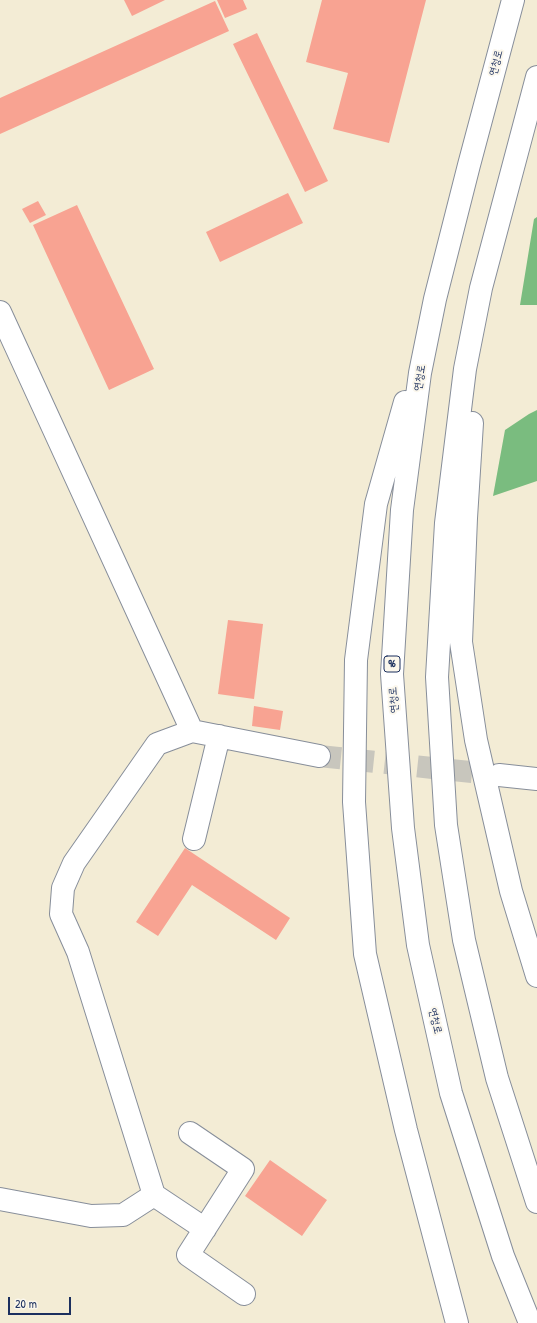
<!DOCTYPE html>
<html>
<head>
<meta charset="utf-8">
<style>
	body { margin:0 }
	#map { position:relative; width:537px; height:1323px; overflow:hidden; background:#f3ecd5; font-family:"Patrick Hand",sans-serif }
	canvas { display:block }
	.scale { position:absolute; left:8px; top:1297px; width:63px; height:18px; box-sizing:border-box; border:2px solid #1b2f5e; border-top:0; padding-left:5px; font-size:12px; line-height:14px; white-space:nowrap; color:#1b2f5e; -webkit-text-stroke:3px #fbf7ec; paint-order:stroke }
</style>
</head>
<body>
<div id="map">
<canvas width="537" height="1323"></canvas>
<div class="scale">20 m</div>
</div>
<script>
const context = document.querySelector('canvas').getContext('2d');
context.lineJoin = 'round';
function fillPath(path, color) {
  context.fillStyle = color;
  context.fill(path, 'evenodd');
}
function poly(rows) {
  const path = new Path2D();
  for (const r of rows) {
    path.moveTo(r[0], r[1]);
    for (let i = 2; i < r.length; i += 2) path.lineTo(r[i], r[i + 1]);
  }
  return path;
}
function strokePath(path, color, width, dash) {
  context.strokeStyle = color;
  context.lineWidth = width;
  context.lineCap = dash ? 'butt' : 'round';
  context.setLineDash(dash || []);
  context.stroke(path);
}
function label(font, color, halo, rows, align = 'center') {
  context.font = font + ' "Patrick Hand","Poor Story",sans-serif';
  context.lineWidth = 4;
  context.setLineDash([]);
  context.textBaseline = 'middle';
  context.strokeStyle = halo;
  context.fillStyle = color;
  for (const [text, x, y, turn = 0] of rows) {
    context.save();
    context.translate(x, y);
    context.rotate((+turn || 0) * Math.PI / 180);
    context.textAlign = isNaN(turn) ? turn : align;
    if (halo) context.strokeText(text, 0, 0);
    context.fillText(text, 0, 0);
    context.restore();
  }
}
const forest = poly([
	[537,217,537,305,520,305,534,219],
	[537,410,537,481,493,496,505,430,529,414]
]);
const building = poly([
	[124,0,165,0,132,16],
	[217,0,243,0,247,9,225,18],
	[322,0,426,0,389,143,333,129,348,73,306,62],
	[215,1,229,31,0,134,0,98],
	[257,33,328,181,305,192,233,44],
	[288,193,303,223,220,262,206,232],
	[38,201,46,215,30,223,22,209],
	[77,205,154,369,109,390,33,225],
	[228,620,263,624,254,699,218,694],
	[254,706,283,711,280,730,252,726],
	[185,848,290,918,276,940,192,885,158,936,136,922],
	[270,1160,327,1200,302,1236,245,1196]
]);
const minorTunnel = poly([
	[319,756,499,775]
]);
const minor = poly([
	[0,312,192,731],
	[499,775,537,779],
	[194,839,219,736],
	[190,1133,243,1169,188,1255,244,1294],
	[0,1199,91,1216,123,1215,154,1195],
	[205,1229,154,1195,78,952,61,914,63,888,74,863,157,744,192,731,319,756]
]);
const highway = poly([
	[513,0,469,165,435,299,420,373,402,510,392,674,403,828,418,945,451,1093,503,1256,530,1323],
	[537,77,481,288,465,369,446,523,437,677,446,825,464,940,497,1078,537,1202],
	[405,402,376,504,356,660,354,802,365,954,406,1130,457,1323],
	[472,423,466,518,461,642,476,740,511,891,537,976]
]);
const shields = [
	[392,664,16]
];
const shieldNames = [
	["96",392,664]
];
const streetNames = [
	["연청로",496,63,-75],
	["연청로",420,378,-81],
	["연청로",394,700,-94],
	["연청로",435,1021,77]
];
fillPath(forest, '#7abc7f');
fillPath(building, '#f8a392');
strokePath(minorTunnel, '#c8c6bd', 22, [22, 11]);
strokePath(minor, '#878e9a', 24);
strokePath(highway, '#878e9a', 24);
strokePath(minor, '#fff', 22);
strokePath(highway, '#fff', 22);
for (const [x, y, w] of shields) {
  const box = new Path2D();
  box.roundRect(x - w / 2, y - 8, w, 16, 3);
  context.fillStyle = '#fbf7ec';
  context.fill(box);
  strokePath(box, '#1b2f5e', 1);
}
label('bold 10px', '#1b2f5e', null, shieldNames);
label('11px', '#1b2f5e', '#fbf7ec', streetNames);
</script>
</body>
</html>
